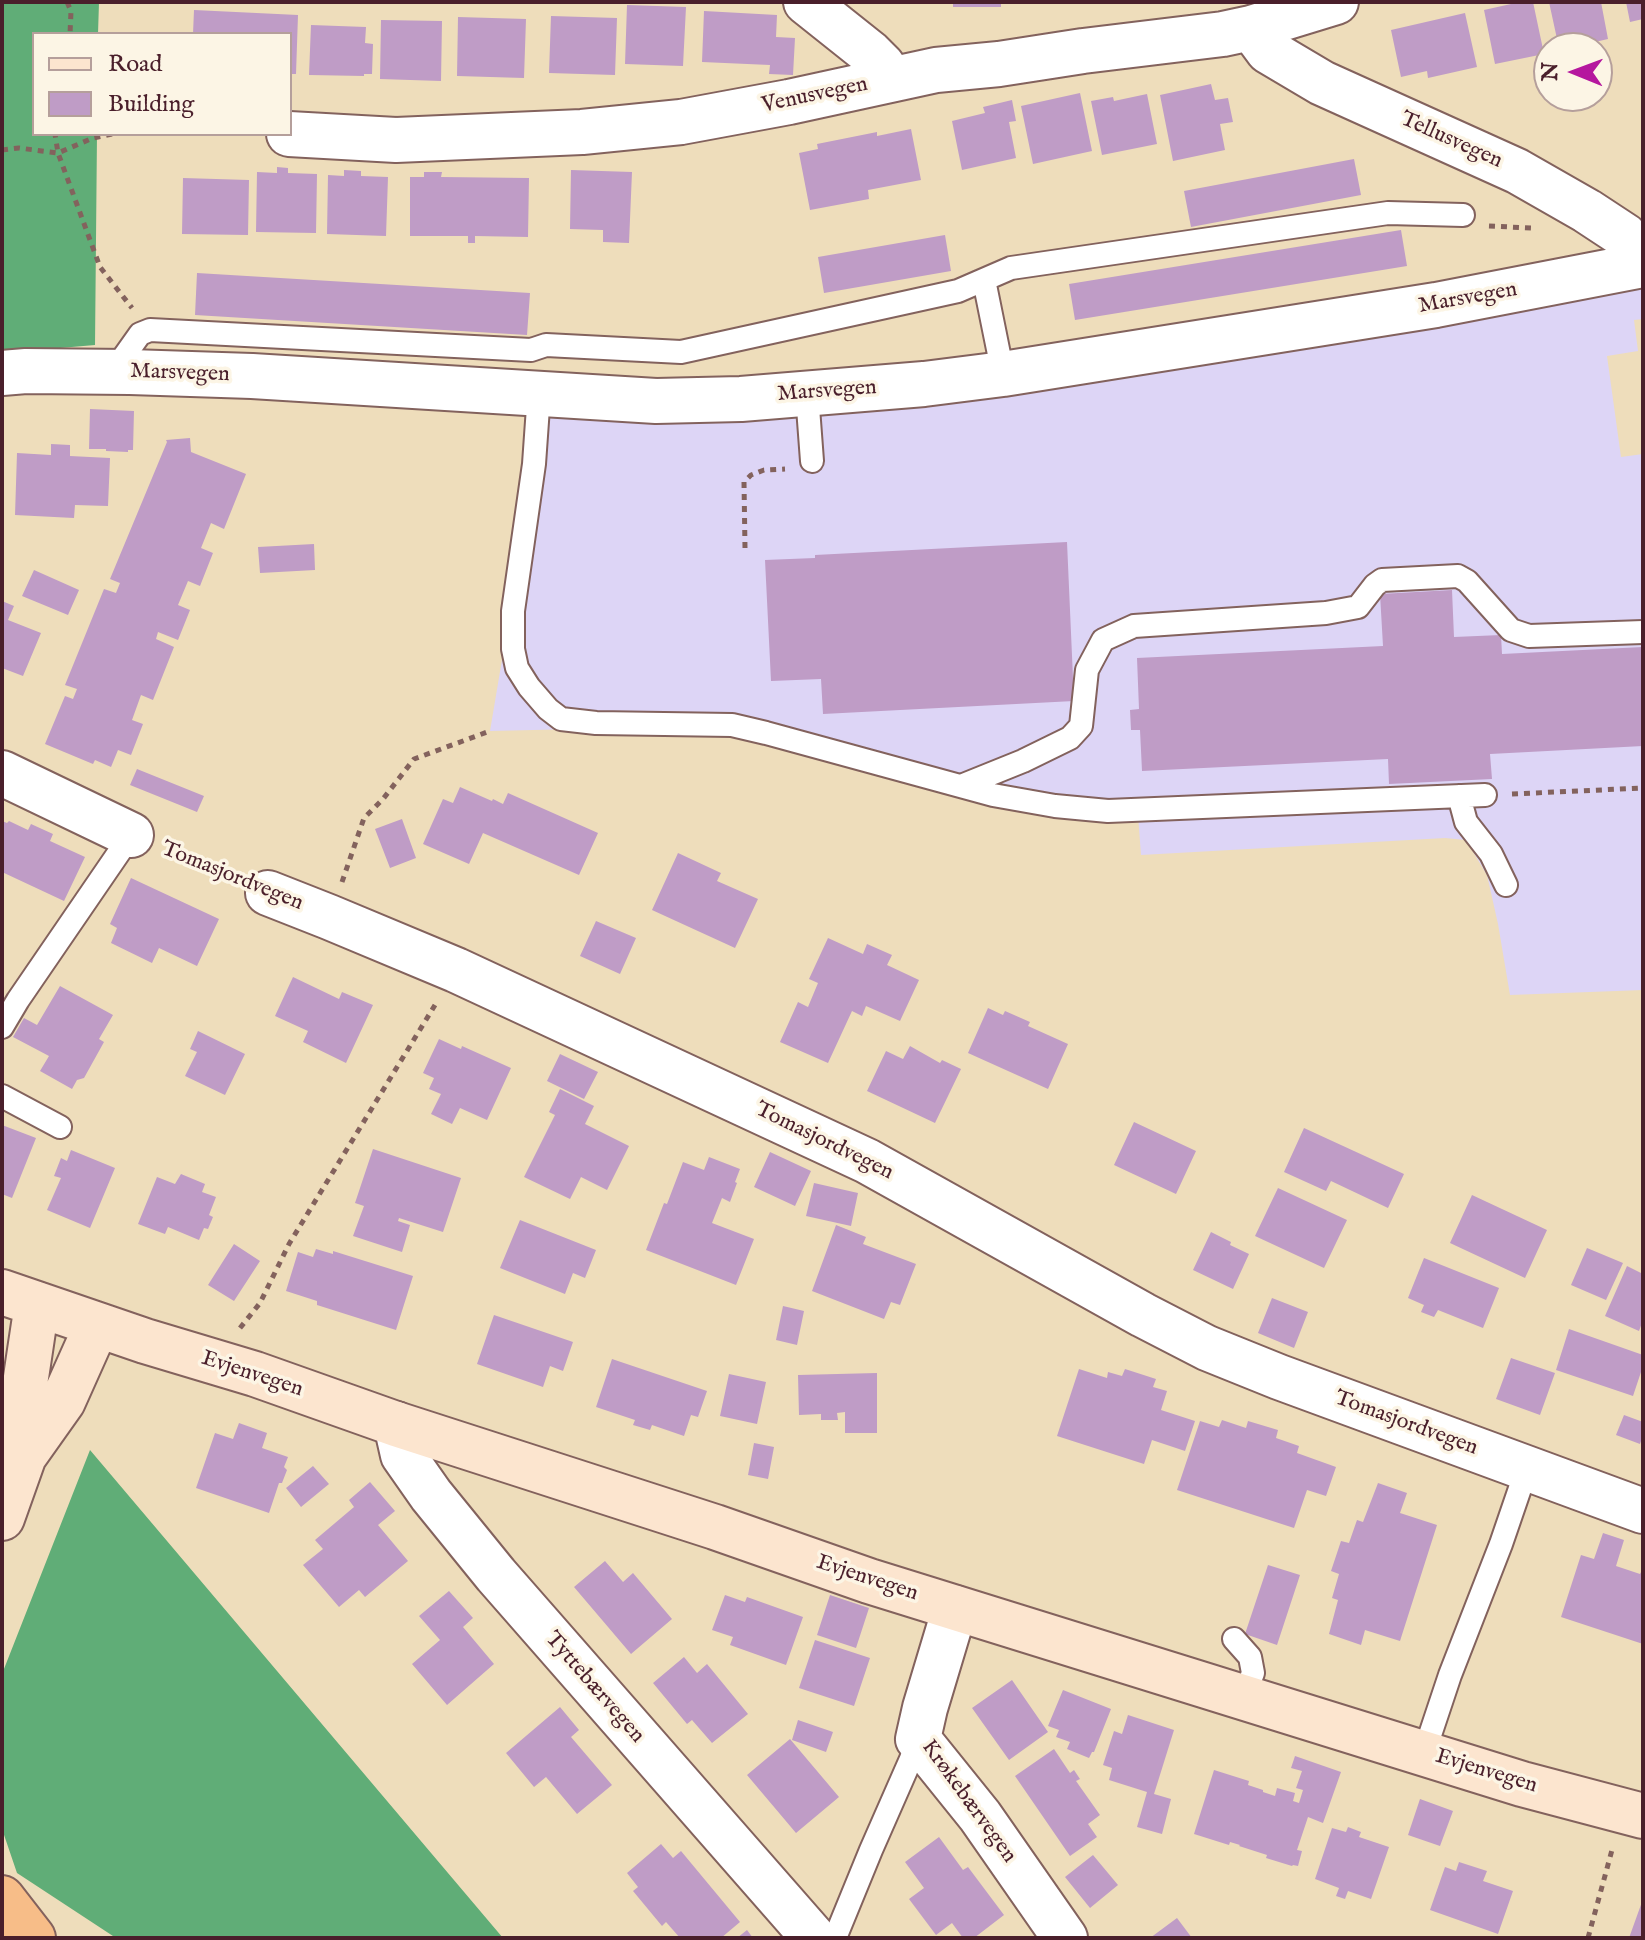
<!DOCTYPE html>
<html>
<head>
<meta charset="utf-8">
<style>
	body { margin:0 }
	#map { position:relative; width:1645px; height:1940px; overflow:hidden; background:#edb; font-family:"IM FELL English",serif }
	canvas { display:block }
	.frame { position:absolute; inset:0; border:4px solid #4a1f2b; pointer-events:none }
	.legend { position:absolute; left:32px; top:32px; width:260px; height:104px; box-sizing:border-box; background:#fcf5e5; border:2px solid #b59f9b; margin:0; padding:10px 14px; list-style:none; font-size:24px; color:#4a1f2b }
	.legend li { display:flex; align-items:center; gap:16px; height:40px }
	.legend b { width:40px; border:2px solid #b59f9b }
	.north { position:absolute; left:1533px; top:32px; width:80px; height:80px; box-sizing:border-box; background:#fcf5e5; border:2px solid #b59f9b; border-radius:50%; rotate:271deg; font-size:22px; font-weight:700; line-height:32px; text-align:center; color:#4a1f2b }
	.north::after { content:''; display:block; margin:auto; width:28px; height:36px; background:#b5179e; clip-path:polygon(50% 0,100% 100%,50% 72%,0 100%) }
</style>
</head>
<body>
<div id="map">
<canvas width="1645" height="1940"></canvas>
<div class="frame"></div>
<ul class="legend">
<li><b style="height:10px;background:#fce5cf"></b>Road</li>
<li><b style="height:22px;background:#bf9cc6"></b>Building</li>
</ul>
<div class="north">N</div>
</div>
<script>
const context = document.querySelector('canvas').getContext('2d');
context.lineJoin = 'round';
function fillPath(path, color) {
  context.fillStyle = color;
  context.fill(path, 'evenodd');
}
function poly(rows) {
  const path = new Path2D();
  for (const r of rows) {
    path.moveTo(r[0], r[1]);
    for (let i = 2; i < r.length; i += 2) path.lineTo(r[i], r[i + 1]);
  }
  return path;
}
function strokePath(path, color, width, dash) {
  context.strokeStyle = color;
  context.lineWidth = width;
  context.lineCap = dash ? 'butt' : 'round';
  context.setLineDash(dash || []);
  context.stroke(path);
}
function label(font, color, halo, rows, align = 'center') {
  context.font = font + ' "IM FELL English",serif';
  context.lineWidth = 7;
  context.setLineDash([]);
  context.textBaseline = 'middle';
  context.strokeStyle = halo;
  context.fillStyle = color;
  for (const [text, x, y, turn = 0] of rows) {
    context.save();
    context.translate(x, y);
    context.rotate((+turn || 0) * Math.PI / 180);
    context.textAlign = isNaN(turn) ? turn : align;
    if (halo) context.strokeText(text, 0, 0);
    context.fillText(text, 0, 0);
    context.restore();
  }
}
const built = poly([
	[1638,281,1643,291,1643,319,1634,320,1638,351,1607,356,1621,457,1643,454,1643,990,1510,995,1498,924,1487,875,1466,840,1445,838,1141,855,1138,815,1081,814,790,738,621,728,490,731,543,416]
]);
const forest = poly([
	[2,2,99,2,98,34,34,34,34,134,97,134,95,345,2,353],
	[90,1450,503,1938,116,1938,17,1873,2,1829,2,1674]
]);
const building = poly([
	[953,2,1001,2,1001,7,953,7],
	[1520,2,1533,2,1544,54,1495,64,1484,10],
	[1549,2,1601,2,1608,39,1569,48,1559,48],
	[1626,2,1643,2,1643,19,1630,22],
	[627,5,686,7,683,66,625,64],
	[194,10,298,15,296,74,290,74,290,34,193,34],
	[704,11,777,15,776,37,795,38,793,75,769,74,770,65,702,62],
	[1465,13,1477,67,1428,78,1427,71,1401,77,1391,30],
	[551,16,617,18,615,75,549,73],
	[458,17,526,19,524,78,457,76],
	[381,20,442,21,441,81,380,79],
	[311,25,366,27,365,43,373,44,372,74,364,74,364,76,309,75],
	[1211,84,1215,100,1228,98,1233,122,1220,124,1225,150,1173,161,1160,95],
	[1080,93,1092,151,1033,164,1021,106],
	[1147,94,1157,144,1102,155,1091,101,1113,97,1114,101],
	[1012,100,1016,121,1009,122,1016,158,962,170,952,121,985,113,983,107],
	[911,129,921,180,868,190,869,199,810,210,799,153,818,149,817,144,877,132,877,136],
	[1354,159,1361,195,1191,227,1184,191],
	[277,167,288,168,288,173,317,174,316,233,256,232,257,172,277,173],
	[344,170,361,171,361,176,388,177,386,236,327,234,328,175,344,176],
	[571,170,632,172,629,243,603,242,603,230,570,229],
	[424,172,442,172,441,177,529,178,528,237,475,236,475,243,468,243,468,236,410,236,410,177,424,177],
	[183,178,249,180,248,235,182,234],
	[1401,230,1407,266,1075,320,1069,284],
	[945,235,951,271,824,293,818,257],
	[197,273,530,293,527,335,195,315],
	[90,409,134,411,133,450,128,450,128,452,106,451,106,449,89,449],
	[190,438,191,452,246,474,224,529,211,523,201,548,213,553,200,586,188,581,178,605,190,610,178,640,158,632,156,639,174,647,153,700,141,695,132,720,143,724,131,755,118,750,111,767,95,760,93,764,45,744,65,696,73,699,77,689,65,685,104,589,116,593,120,583,110,579,167,442,166,440],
	[51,444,70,445,70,456,110,458,108,506,75,505,74,518,15,515,17,453,51,455],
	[1067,542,1074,701,823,714,821,679,771,681,765,560,815,558,815,555],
	[314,544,315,570,260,573,258,547],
	[34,570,79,590,68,615,22,596],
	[1452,590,1454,637,1501,635,1502,654,1643,647,1643,746,1490,754,1492,779,1389,784,1388,759,1142,771,1140,730,1131,730,1130,710,1139,709,1137,658,1383,646,1380,594],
	[2,601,14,606,8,620,41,633,23,676,2,668],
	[137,769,204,796,197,812,130,785],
	[460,787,492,801,493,799,503,804,508,793,598,833,579,875,483,833,469,864,423,844,443,799,453,803],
	[402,819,416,858,390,868,375,829],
	[2,821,7,823,9,821,28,830,31,824,53,834,50,841,85,857,64,901,2,872],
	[678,853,721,873,717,881,758,899,735,948,652,910],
	[131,878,219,919,197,966,159,948,152,963,111,943,117,928,110,924],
	[596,921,636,938,620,974,580,956],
	[828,938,863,954,867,944,892,955,887,965,919,980,900,1021,866,1006,862,1016,852,1011,828,1063,780,1042,798,1002,808,1007,818,983,809,979],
	[293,977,339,999,342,992,373,1005,346,1063,303,1042,308,1031,275,1016],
	[60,986,113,1015,99,1039,104,1042,84,1078,77,1080,72,1089,40,1071,49,1056,13,1037,24,1018,37,1025],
	[988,1008,1003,1015,1005,1011,1030,1022,1028,1026,1068,1044,1048,1089,968,1053],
	[198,1031,245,1054,225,1095,185,1076,197,1052,190,1049],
	[439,1039,461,1049,462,1046,511,1068,487,1120,460,1108,452,1124,431,1114,441,1094,429,1089,434,1078,423,1073],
	[910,1046,940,1063,942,1060,961,1069,935,1123,867,1091,886,1051,903,1059],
	[560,1054,598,1072,584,1099,547,1081],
	[560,1089,594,1106,585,1124,629,1146,607,1190,581,1177,570,1199,524,1177,555,1115,549,1112],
	[1134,1122,1196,1151,1176,1194,1114,1165],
	[2,1125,36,1138,12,1198,2,1194],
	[1304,1128,1404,1174,1388,1208,1331,1181,1326,1191,1284,1172],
	[373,1149,461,1178,443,1232,399,1218,398,1221,410,1225,402,1252,353,1236,364,1206,355,1203],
	[71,1150,115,1168,90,1228,47,1210,61,1178,54,1176,61,1158,67,1161],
	[770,1152,811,1171,795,1206,754,1187],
	[709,1157,740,1169,735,1182,737,1183,730,1202,722,1198,712,1223,754,1239,736,1285,646,1250,664,1203,667,1204,683,1162,704,1170],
	[181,1174,205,1184,202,1192,216,1197,209,1215,213,1217,208,1229,204,1228,199,1240,168,1227,165,1234,138,1224,157,1177,175,1184],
	[814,1183,858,1193,851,1226,806,1216],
	[1278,1188,1347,1220,1324,1268,1255,1236],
	[1472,1195,1547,1230,1525,1278,1450,1243],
	[520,1220,596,1250,585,1278,573,1273,565,1294,500,1268],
	[836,1225,866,1237,863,1244,916,1264,900,1305,891,1302,884,1319,812,1291],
	[1211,1232,1231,1242,1230,1245,1249,1254,1233,1289,1193,1270],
	[234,1244,260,1261,234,1301,208,1285],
	[1587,1248,1623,1263,1606,1300,1571,1285],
	[316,1249,333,1254,333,1251,413,1276,396,1330,317,1305,317,1301,286,1291,298,1252,313,1257],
	[1424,1258,1499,1288,1483,1328,1438,1310,1434,1317,1421,1312,1424,1305,1408,1298],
	[1627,1266,1643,1274,1643,1320,1639,1331,1605,1316],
	[1272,1298,1308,1312,1294,1348,1258,1333],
	[783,1306,804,1311,797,1345,776,1340],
	[494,1315,573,1342,563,1371,550,1366,543,1387,477,1364],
	[1569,1329,1643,1355,1643,1366,1633,1396,1556,1370],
	[1511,1358,1555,1373,1540,1415,1496,1399],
	[612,1359,707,1391,698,1417,691,1415,684,1436,652,1425,650,1430,633,1425,635,1420,596,1407],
	[1079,1369,1107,1378,1108,1372,1122,1376,1125,1369,1156,1379,1153,1387,1167,1391,1161,1410,1195,1421,1185,1451,1152,1440,1144,1464,1057,1436],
	[877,1373,877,1433,845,1433,845,1412,837,1413,838,1420,821,1420,821,1414,799,1415,798,1375],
	[729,1374,766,1382,757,1424,720,1416],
	[1624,1415,1643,1422,1643,1435,1640,1444,1616,1435],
	[1222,1420,1246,1428,1248,1421,1278,1430,1276,1438,1299,1446,1297,1453,1336,1467,1326,1496,1307,1490,1294,1528,1177,1490,1200,1421,1219,1427],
	[239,1423,267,1433,262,1448,288,1457,284,1467,287,1470,282,1483,279,1483,269,1513,196,1488,215,1433,233,1439],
	[754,1443,774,1447,768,1479,748,1475],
	[313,1466,329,1484,301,1507,286,1488],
	[370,1482,395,1511,378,1525,408,1561,365,1597,359,1590,339,1607,303,1565,323,1549,315,1540,354,1507,349,1500],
	[1378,1483,1407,1493,1400,1513,1437,1525,1400,1641,1365,1630,1361,1645,1329,1634,1338,1600,1332,1598,1339,1574,1331,1571,1341,1541,1349,1543,1357,1520,1363,1522],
	[1603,1533,1624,1540,1616,1566,1640,1574,1643,1568,1643,1644,1561,1617,1581,1555,1594,1559],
	[605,1561,623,1582,633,1573,672,1619,631,1654,574,1587],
	[1268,1565,1300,1575,1277,1645,1245,1634],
	[449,1591,473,1618,463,1627,494,1664,447,1705,412,1664,440,1640,419,1616],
	[725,1595,745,1602,747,1597,803,1617,786,1665,730,1645,733,1637,712,1630],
	[830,1595,869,1608,856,1648,817,1635],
	[815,1640,870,1658,854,1706,799,1688],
	[684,1657,697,1673,707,1664,748,1714,712,1743,692,1720,687,1724,653,1683],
	[1012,1680,1048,1732,1009,1760,972,1708],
	[1063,1690,1111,1709,1094,1752,1092,1752,1089,1758,1067,1749,1070,1742,1056,1737,1059,1730,1048,1726],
	[560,1707,579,1730,571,1737,612,1785,577,1814,546,1777,534,1787,506,1753],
	[1128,1715,1174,1730,1154,1794,1171,1799,1162,1834,1137,1827,1147,1792,1109,1780,1112,1768,1103,1765,1114,1731,1122,1734],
	[798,1720,833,1732,826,1752,792,1740],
	[790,1739,839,1797,796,1833,747,1775],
	[1054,1749,1070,1773,1074,1770,1080,1779,1076,1781,1100,1815,1088,1824,1097,1837,1070,1856,1015,1776],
	[1295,1756,1341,1772,1323,1823,1308,1817,1297,1850,1302,1851,1298,1866,1293,1865,1292,1866,1266,1858,1267,1855,1239,1846,1240,1845,1230,1842,1229,1845,1194,1834,1214,1770,1249,1781,1248,1785,1263,1790,1263,1792,1275,1796,1277,1788,1295,1793,1293,1801,1299,1803,1303,1790,1296,1788,1302,1771,1291,1768],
	[1420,1799,1453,1811,1440,1846,1408,1835],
	[1348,1827,1361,1832,1359,1837,1389,1847,1371,1899,1348,1891,1345,1899,1336,1896,1339,1888,1315,1879,1332,1828,1346,1832],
	[939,1837,963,1870,968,1867,1004,1915,974,1938,963,1938,952,1923,936,1935,909,1899,924,1888,905,1862],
	[661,1844,673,1858,681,1851,740,1922,721,1938,680,1938,666,1922,662,1926,633,1891,638,1887,627,1873],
	[1093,1855,1118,1885,1090,1908,1065,1877],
	[1459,1862,1487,1871,1483,1881,1513,1891,1498,1934,1430,1910,1445,1867,1456,1871],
	[1643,1899,1643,1938,1629,1938],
	[1177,1918,1192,1938,1150,1938],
	[747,1930,753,1938,737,1938]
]);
const path = poly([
	[67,2,71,11,70,34],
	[112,134,93,138,58,153,100,267,132,308],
	[2,150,19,148,58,153,55,134],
	[1489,226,1531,228],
	[745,548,744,482,751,475,764,470,785,469],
	[1512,794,1643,788],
	[166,850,234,879],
	[342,882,364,818,383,799,414,759,490,731],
	[240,1328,260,1303,289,1244,435,1005],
	[1588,1938,1612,1850]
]);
const lane = poly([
	[984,280,1003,374],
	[113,372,140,334,150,330,531,350,546,345,681,352,958,291,1011,268,1388,213,1463,215],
	[539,393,534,464,513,611,513,649,517,668,529,687,548,709,561,719,596,723,732,725,766,733,993,795,1055,806,1108,811,1485,795],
	[807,394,812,461],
	[961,786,1023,761,1070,738,1081,726,1087,670,1103,640,1134,626,1326,613,1358,607,1375,585,1382,580,1458,576,1467,581,1511,630,1529,636,1643,632],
	[1459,796,1466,822,1491,854,1506,885],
	[2,1027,18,1000,131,835],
	[2,1096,60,1127],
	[1234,1639,1250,1657,1253,1673,1244,1696],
	[1424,1753,1450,1675,1501,1544,1527,1468],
	[835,1938,871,1850,911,1759,918,1739]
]);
const street = poly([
	[806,2,870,53,882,65,892,79],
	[1251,28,1268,51,1322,83,1517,171,1587,211,1625,236,1633,244,1642,265],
	[289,134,396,140,582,132,681,122,789,102,936,70,999,64,1083,51,1223,34,1251,28,1336,2],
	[2,373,26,371,130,372,252,376,656,401,741,399,924,384,1003,374,1436,305,1643,265],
	[2,773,131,835],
	[268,893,329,917,456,970,867,1161,1143,1315,1207,1348,1279,1377,1643,1511],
	[396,1424,403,1455,431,1495,496,1575,814,1938],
	[955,1608,925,1708,918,1739,980,1816,1065,1938]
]);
const secondary = poly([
	[2,1292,145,1341,255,1374,396,1424,715,1527,869,1581,1522,1784,1643,1816],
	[24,1456,25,1384,37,1304],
	[2,1518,24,1456,63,1401,97,1325]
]);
const highway = poly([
	[2,1898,33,1938]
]);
const streetNames = [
	["Venusvegen",815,96,-12],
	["Tellusvegen",1451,141,24],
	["Marsvegen",1468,299,-10],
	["Marsvegen",180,374,2],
	["Marsvegen",827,392,-4],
	["Tomasjordvegen",232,877,22],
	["Tomasjordvegen",824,1142,26],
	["Evjenvegen",252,1375,18],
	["Tomasjordvegen",1406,1424,20],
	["Evjenvegen",867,1579,18],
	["Tyttebærvegen",594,1688,49],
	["Evjenvegen",1486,1772,17],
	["Krøkebærvegen",968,1802,54]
];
fillPath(built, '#ddd5f6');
fillPath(forest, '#60ad77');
fillPath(building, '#bf9cc6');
strokePath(lane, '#83625d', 26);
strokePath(street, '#83625d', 48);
strokePath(secondary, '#83625d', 48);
strokePath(highway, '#83625d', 48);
strokePath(path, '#83625d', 5, [6, 6]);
strokePath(lane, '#fff', 22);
strokePath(street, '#fff', 44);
strokePath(secondary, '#fce5cf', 44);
strokePath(highway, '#f7bd88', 44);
label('22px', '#4a1f2b', '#fcf5e5', streetNames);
</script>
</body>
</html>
